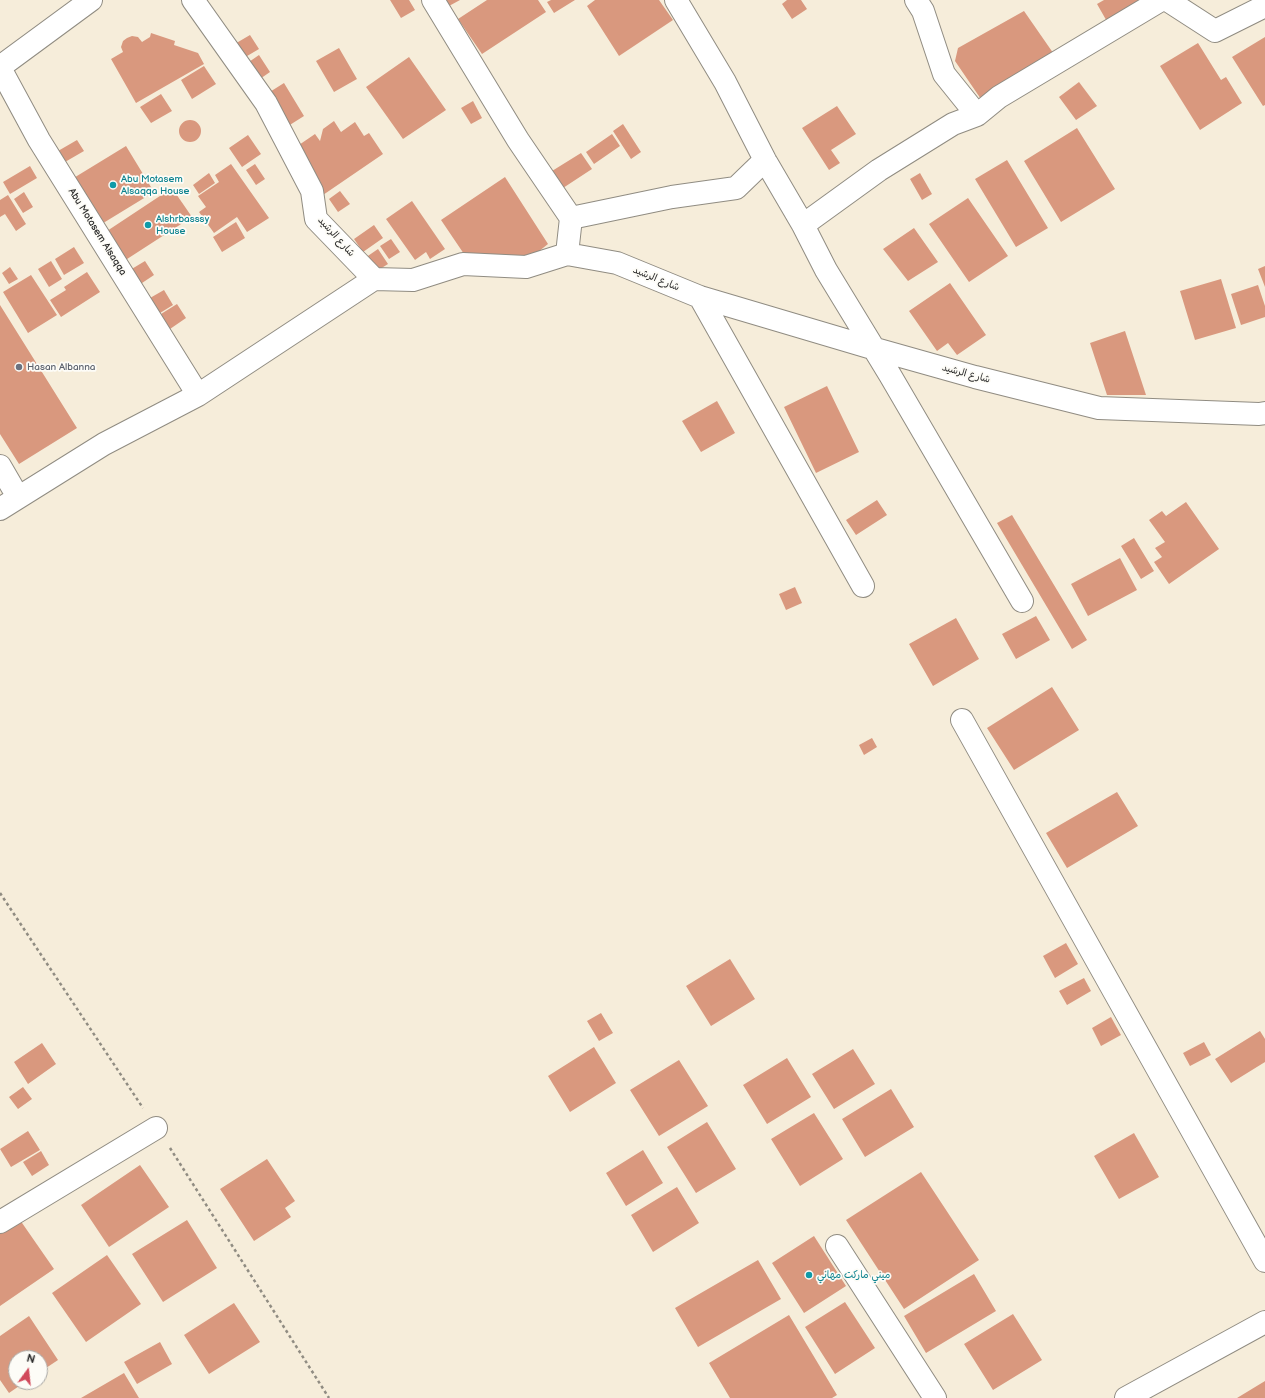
<!DOCTYPE html>
<html>
<head>
<meta charset="utf-8">
<style>
	body { margin:0 }
	#map { position:relative; width:1265px; height:1398px; overflow:hidden; background:#f6edda; font-family:"Balsamiq Sans",sans-serif }
	canvas { display:block }
	.north { position:absolute; left:8px; top:1350px; width:40px; height:40px; box-sizing:border-box; background:#fdfcf7; border:1px solid #a9a8a5; border-radius:50%; rotate:15deg; font-size:11px; font-weight:700; line-height:16px; text-align:center; color:#2b2b2b }
	.north::after { content:''; display:block; margin:auto; width:14px; height:18px; background:#d1495b; clip-path:polygon(50% 0,100% 100%,50% 72%,0 100%) }
</style>
</head>
<body>
<div id="map">
<canvas width="1265" height="1398"></canvas>
<div class="north">N</div>
</div>
<script>
const context = document.querySelector('canvas').getContext('2d');
context.lineJoin = 'round';
function fillPath(path, color) {
  context.fillStyle = color;
  context.fill(path, 'evenodd');
}
function poly(rows) {
  const path = new Path2D();
  for (const r of rows) {
    if (r.length === 3) {
      path.moveTo(r[0] + r[2], r[1]);
      path.arc(r[0], r[1], r[2], 0, 2 * Math.PI);
      continue;
    }
    path.moveTo(r[0], r[1]);
    for (let i = 2; i < r.length; i += 2) path.lineTo(r[i], r[i + 1]);
  }
  return path;
}
function strokePath(path, color, width, dash) {
  context.strokeStyle = color;
  context.lineWidth = width;
  context.lineCap = dash ? 'butt' : 'round';
  context.setLineDash(dash || []);
  context.stroke(path);
}
function label(font, color, halo, rows, align = 'center') {
  context.font = font + ' "Balsamiq Sans","Playpen Sans Arabic",sans-serif';
  context.lineWidth = 3.5;
  context.setLineDash([]);
  context.textBaseline = 'middle';
  context.strokeStyle = halo;
  context.fillStyle = color;
  for (const [text, x, y, turn = 0] of rows) {
    context.save();
    context.translate(x, y);
    context.rotate((+turn || 0) * Math.PI / 180);
    context.textAlign = isNaN(turn) ? turn : align;
    if (halo) context.strokeText(text, 0, 0);
    context.fillText(text, 0, 0);
    context.restore();
  }
}
const building = poly([
	[390,0,409,0,415,10,401,18],
	[445,0,460,0,449,6],
	[487,0,538,0,546,12,482,54,458,19],
	[551,0,575,0,554,13,547,2],
	[595,0,659,0,673,20,619,56,587,6],
	[787,0,801,0,807,9,792,19,782,4],
	[1104,0,1142,0,1109,25,1097,4],
	[1024,11,1058,60,985,105,955,61,958,48],
	[151,33,175,41,174,45,198,53,204,64,136,103,111,59,123,52,121,47,123,41,127,38,132,36,138,37,142,42,150,37],
	[250,35,259,49,242,59,233,45],
	[1265,37,1265,105,1263,106,1232,57],
	[1198,43,1221,80,1226,77,1242,103,1200,130,1160,66],
	[339,48,357,79,334,92,316,61],
	[259,55,270,72,257,81,246,64],
	[409,57,446,110,403,139,366,87],
	[204,66,216,84,192,99,181,80],
	[1079,82,1097,106,1076,120,1059,97],
	[284,83,304,116,285,128,265,95],
	[161,94,172,111,151,123,140,107],
	[473,101,482,118,471,124,461,108],
	[837,106,856,134,831,150,840,163,829,170,802,128],
	[190,131,11],
	[334,121,341,132,355,122,364,136,369,133,383,154,323,195,296,147,315,134,320,141,323,129],
	[623,124,641,152,631,159,613,131],
	[1077,128,1115,189,1061,222,1024,161],
	[612,134,620,146,594,164,586,152],
	[248,135,261,154,242,167,229,148],
	[77,140,84,151,65,162,58,151],
	[126,146,154,192,100,225,72,179],
	[581,153,592,169,563,188,552,171],
	[1007,160,1048,228,1016,247,975,179],
	[231,164,269,218,247,232,237,217,214,233,199,212,206,207,198,196,219,182,215,175],
	[255,164,265,179,256,185,246,170],
	[30,166,37,178,10,194,3,182],
	[209,173,215,183,199,194,193,185],
	[920,173,932,194,922,200,910,179],
	[505,177,548,244,528,260,464,254,441,220],
	[172,188,192,217,124,261,104,233],
	[340,191,350,204,338,212,329,199],
	[24,192,33,207,23,213,14,199],
	[8,195,26,224,16,231,5,214,0,217,0,200],
	[968,198,1008,256,969,282,929,224],
	[412,201,445,249,430,259,426,252,415,260,386,219],
	[236,222,245,238,222,252,213,237],
	[374,225,383,238,363,252,354,239],
	[914,228,938,262,908,281,883,249],
	[391,239,400,252,389,259,380,246],
	[74,247,84,263,64,275,55,259],
	[378,249,388,264,372,274,362,260],
	[51,261,62,279,49,287,38,269],
	[145,261,154,275,139,285,130,270],
	[1265,266,1265,287,1258,269],
	[10,267,18,279,9,284,2,273],
	[87,272,100,292,61,317,50,300,66,290,64,287],
	[31,275,57,315,28,333,3,292],
	[1221,279,1236,328,1195,340,1180,291],
	[950,283,986,335,957,355,948,343,937,351,909,311],
	[1258,285,1265,306,1265,317,1241,325,1231,294],
	[164,290,173,305,160,313,150,298],
	[177,304,186,318,170,329,161,314],
	[0,305,77,428,19,464,0,434],
	[1125,331,1146,395,1107,395,1090,343],
	[827,386,859,452,816,473,784,407],
	[717,401,735,433,701,452,682,421],
	[877,500,887,515,856,535,846,520],
	[1186,502,1219,549,1169,584,1154,562,1162,557,1155,548,1165,542,1149,520,1162,511,1166,516],
	[1012,515,1087,640,1072,649,997,523],
	[1134,538,1154,571,1141,579,1121,546],
	[1120,558,1137,590,1088,616,1071,584],
	[795,587,802,603,786,610,779,594],
	[1036,616,1050,640,1016,659,1002,634],
	[956,618,979,659,933,686,909,644],
	[1052,687,1079,730,1014,770,987,728],
	[872,738,877,747,864,755,859,745],
	[1117,792,1138,826,1067,868,1046,833],
	[1066,943,1078,964,1055,978,1043,956],
	[730,959,755,999,711,1026,686,986],
	[1084,978,1091,991,1067,1005,1059,991],
	[601,1013,613,1033,599,1041,587,1021],
	[1111,1017,1121,1035,1101,1046,1092,1028],
	[1260,1031,1265,1039,1265,1062,1231,1083,1215,1059],
	[1204,1042,1211,1055,1190,1066,1183,1053],
	[42,1043,56,1064,28,1084,14,1062],
	[594,1047,616,1083,570,1112,548,1076],
	[853,1049,875,1084,834,1109,812,1074],
	[787,1058,811,1097,767,1124,743,1085],
	[679,1060,708,1106,659,1136,630,1090],
	[23,1087,32,1099,18,1109,9,1097],
	[891,1089,914,1127,865,1157,842,1119],
	[814,1113,843,1159,800,1186,771,1139],
	[707,1122,736,1169,696,1193,667,1147],
	[28,1131,40,1150,11,1167,0,1149],
	[1134,1133,1159,1177,1119,1199,1094,1156],
	[643,1150,663,1183,626,1206,606,1173],
	[41,1151,49,1165,32,1176,23,1162],
	[267,1159,295,1201,285,1208,291,1217,254,1241,220,1189],
	[140,1165,169,1207,109,1247,81,1205],
	[921,1172,979,1260,904,1309,846,1220],
	[677,1187,699,1223,653,1252,631,1215],
	[20,1220,54,1269,0,1306,0,1234],
	[187,1220,217,1268,163,1302,132,1254],
	[814,1236,846,1286,804,1313,772,1263],
	[107,1255,141,1304,86,1342,52,1293],
	[758,1260,781,1299,698,1347,675,1308],
	[974,1274,996,1311,926,1353,904,1316],
	[845,1302,875,1348,835,1374,805,1327],
	[234,1303,260,1342,209,1374,184,1335],
	[1013,1314,1042,1360,993,1390,964,1344],
	[789,1315,837,1395,832,1398,730,1398,709,1363],
	[29,1316,58,1360,40,1372,40,1358,16,1358,16,1382,25,1382,9,1393,0,1380,0,1336],
	[160,1342,172,1364,137,1384,124,1362],
	[124,1373,139,1398,81,1398],
	[1265,1381,1265,1398,1237,1398]
]);
const path = poly([
	[0,893,143,1108],
	[170,1148,329,1398]
]);
const minor = poly([
	[193,0,266,103,312,191,316,219,374,279,413,280,463,264,526,267,567,254,617,263,700,297,872,348,975,377,1099,408,1259,414,1265,413],
	[433,0,518,140,571,218,567,254],
	[676,0,725,82,765,160,803,225,826,270,890,375,1022,601],
	[1167,0,1215,31,1265,6],
	[0,67,91,0],
	[0,68,39,140,198,395],
	[977,115,999,97,1161,0],
	[571,218,672,197,736,188,765,160],
	[803,225,879,170,953,124,977,115,944,74,923,11,916,0],
	[700,297,863,586],
	[0,466,18,497],
	[0,509,104,444,198,395,374,279],
	[962,720,1265,1261],
	[0,1222,156,1128],
	[837,1246,935,1398],
	[1126,1398,1265,1322]
]);
const markers = [
	[113,185,4,"#0f9aa8"],
	[148,225,4,"#0f9aa8"],
	[19,367,4,"#6b7280"],
	[809,1275,4,"#0f9aa8"]
];
const cultureNames = [
	["Abu Motasem",121,179],
	["Alsaqqa House",121,191],
	["Alshrbasssy",156,219],
	["House",156,231],
	["ميني ماركت مهاني",817,1275]
];
const streetNames = [
	["Abu Motasem Alsaqqa",97,232,58],
	["شارع الرشيد",336,237,48],
	["شارع الرشيد",656,279,22],
	["شارع الرشيد",966,374,15]
];
const worshipNames = [
	["Hasan Albanna",27,367]
];
fillPath(building, '#d9987e');
strokePath(minor, '#908c82', 24);
strokePath(path, '#908c82', 2.5, [3, 3]);
strokePath(minor, '#fff', 22);
for (const [x, y, r, color] of markers) {
  const dot = new Path2D();
  dot.arc(x, y, r, 0, 2 * Math.PI);
  context.fillStyle = color;
  context.fill(dot);
  strokePath(dot, '#fdfcf7', 1.5);
}
label('10px', '#0d838f', '#fdfcf7', cultureNames, 'left');
label('10px', '#2b2b2b', '#fdfcf7', streetNames);
label('10px', '#5b616d', '#fdfcf7', worshipNames, 'left');
</script>
</body>
</html>
